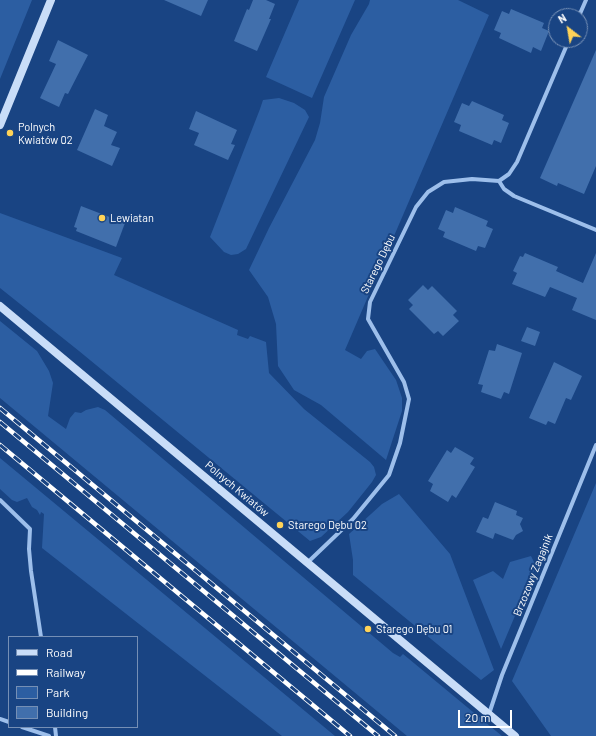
<!DOCTYPE html>
<html>
<head>
<meta charset="utf-8">
<style>
	body { margin:0 }
	#map { position:relative; width:596px; height:736px; overflow:hidden; background:#194483; font-family:Barlow,sans-serif }
	canvas { display:block }
	.legend { position:absolute; left:8px; top:636px; width:130px; height:92px; box-sizing:border-box; background:#194483; border:1px solid #758fb5; margin:0; padding:5px 7px; list-style:none; font-size:12px; color:#fff }
	.legend li { display:flex; align-items:center; gap:8px; height:20px }
	.legend b { width:20px; border:1px solid #758fb5 }
	.north { position:absolute; left:548px; top:8px; width:40px; height:40px; box-sizing:border-box; background:#194483; border:1px solid #758fb5; border-radius:50%; rotate:329deg; font-size:11px; font-weight:700; line-height:16px; text-align:center; color:#fff }
	.north::after { content:''; display:block; margin:auto; width:14px; height:18px; background:#ffd358; clip-path:polygon(50% 0,100% 100%,50% 72%,0 100%) }
	.scale { position:absolute; left:458px; top:710px; width:54px; height:18px; box-sizing:border-box; border:2px solid #fff; border-top:0; padding-left:5px; font-size:12px; line-height:14px; white-space:nowrap; color:#fff; -webkit-text-stroke:3px #194483; paint-order:stroke }
</style>
</head>
<body>
<div id="map">
<canvas width="596" height="736"></canvas>
<ul class="legend">
<li><b style="height:5px;background:#c9ddf8"></b>Road</li>
<li><b style="height:5px;background:#fff"></b>Railway</li>
<li><b style="height:11px;background:#2c5ea2"></b>Park</li>
<li><b style="height:11px;background:#416fac"></b>Building</li>
</ul>
<div class="north">N</div>
<div class="scale">20 m</div>
</div>
<script>
const context = document.querySelector('canvas').getContext('2d');
context.lineJoin = 'round';
function fillPath(path, color) {
  context.fillStyle = color;
  context.fill(path, 'evenodd');
}
function poly(rows) {
  const path = new Path2D();
  for (const r of rows) {
    path.moveTo(r[0], r[1]);
    for (let i = 2; i < r.length; i += 2) path.lineTo(r[i], r[i + 1]);
  }
  return path;
}
function strokePath(path, color, width, dash) {
  context.strokeStyle = color;
  context.lineWidth = width;
  context.lineCap = dash ? 'butt' : 'round';
  context.setLineDash(dash || []);
  context.stroke(path);
}
function label(font, color, halo, rows, align = 'center') {
  context.font = font + ' Barlow,sans-serif';
  context.lineWidth = 4;
  context.setLineDash([]);
  context.textBaseline = 'middle';
  context.strokeStyle = halo;
  context.fillStyle = color;
  for (const [text, x, y, turn = 0] of rows) {
    context.save();
    context.translate(x, y);
    context.rotate((+turn || 0) * Math.PI / 180);
    context.textAlign = isNaN(turn) ? turn : align;
    if (halo) context.strokeText(text, 0, 0);
    context.fillText(text, 0, 0);
    context.restore();
  }
}
const green = poly([
	[0,0,32,0,0,79],
	[299,0,355,0,312,98,266,77],
	[370,0,458,0,489,15,345,350,361,359,367,351,375,349,396,380,402,398,402,411,386,460,321,405,294,390,278,366,276,324,268,297,249,270,269,228,315,140,320,123,324,97,351,35,369,4],
	[279,98,294,103,305,110,309,117,246,249,238,254,231,255,224,252,210,237,260,109,263,100],
	[0,213,122,258,114,275,238,330,237,335,248,339,250,336,266,342,269,373,304,409,370,462,374,467,376,475,372,482,348,512,321,537,310,541,79,351,0,288],
	[0,321,37,351,49,371,53,383,48,416,66,429,70,418,75,412,81,413,86,410,98,407,105,410,393,653,400,657,403,654,502,736,407,736,0,398],
	[0,458,335,736,282,736,42,548,44,514,41,512,40,515,37,510,32,507,27,498,17,502,12,500,0,489],
	[596,483,596,736,551,736,512,681],
	[399,494,450,554,494,670,481,680,353,575,353,560,349,534,382,504],
	[531,556,536,566,501,649,473,580,493,571,503,579,510,562]
]);
const building = poly([
	[164,0,208,0,201,16],
	[253,0,266,0,275,4,269,19,271,19,257,51,234,41,247,9,249,10],
	[511,9,544,23,542,28,549,31,541,51,533,47,531,53,499,38,501,33,494,30,502,11,509,14],
	[58,40,88,55,68,94,65,93,59,107,40,98,56,64,49,61],
	[596,50,596,166,584,194,558,183,557,186,540,178],
	[472,101,504,115,502,120,509,123,501,143,494,140,492,145,459,131,461,125,454,122,462,103,469,106],
	[95,109,108,115,104,126,117,132,111,145,120,148,112,166,77,150],
	[196,111,237,130,231,144,235,145,228,160,194,145,199,133,189,129],
	[81,206,125,223,116,247,76,231,77,228,74,227],
	[455,207,488,221,486,226,493,229,485,248,478,246,476,251,443,237,445,232,438,229,446,210,453,213],
	[525,253,558,267,556,271,583,283,596,253,596,320,572,310,577,298,550,287,545,297,512,284,517,273,513,271,520,256,523,257],
	[423,285,428,290,432,286,457,311,453,315,459,321,443,336,438,331,434,334,409,309,413,305,408,300],
	[527,327,540,332,535,346,521,341],
	[497,344,522,353,509,394,504,392,501,399,481,392,483,385,478,384,489,350,495,351],
	[554,362,582,376,571,400,566,398,555,424,548,421,546,425,529,418],
	[455,447,474,458,470,464,475,467,456,498,452,495,448,502,430,491,433,484,428,481,447,450,451,453],
	[495,502,517,511,516,515,523,518,520,524,523,531,516,535,513,540,495,533,493,539,476,532,483,517,488,519]
]);
const street = poly([
	[579,16,586,0],
	[499,181,504,189,514,196,596,230],
	[0,500,30,529,29,549,31,571,41,637],
	[307,563,353,519,389,475,400,443,409,399,404,382,368,319,370,302,416,207,428,192,444,182,472,179,499,181,509,174,517,162,569,40],
	[489,714,502,675,596,445],
	[0,719,9,722],
	[22,727,49,736],
	[55,727,56,736]
]);
const secondary = poly([
	[0,125,51,0],
	[0,306,515,736]
]);
const rail = poly([
	[0,408,395,736],
	[0,422,378,736],
	[0,445,350,736]
]);
const markers = [
	[10,133,4,"#ffd358"],
	[102,218,4,"#ffd358"],
	[280,525,4,"#ffd358"],
	[368,629,4,"#ffd358"]
];
const poiNames = [
	["Polnych",18,127],
	["Kwiatów 02",18,140],
	["Lewiatan",110,218],
	["Starego Dębu 02",288,525],
	["Starego Dębu 01",376,629]
];
const streetNames = [
	["Starego Dębu",378,264,-64],
	["Polnych Kwiatów",237,489,40],
	["Brzozowy Zagajnik",533,575,-68]
];
fillPath(green, '#2c5ea2');
fillPath(building, '#416fac');
strokePath(street, '#9dbfeb', 4);
strokePath(secondary, '#c9ddf8', 8);
strokePath(rail, '#fff', 4.5);
strokePath(rail, '#194483', 3, [9]);
for (const [x, y, r, color] of markers) {
  const dot = new Path2D();
  dot.arc(x, y, r, 0, 2 * Math.PI);
  context.fillStyle = color;
  context.fill(dot);
  strokePath(dot, '#194483', 1.5);
}
label('11px', '#fff', '#194483', poiNames, 'left');
label('11px', '#fff', '#194483', streetNames);
</script>
</body>
</html>
